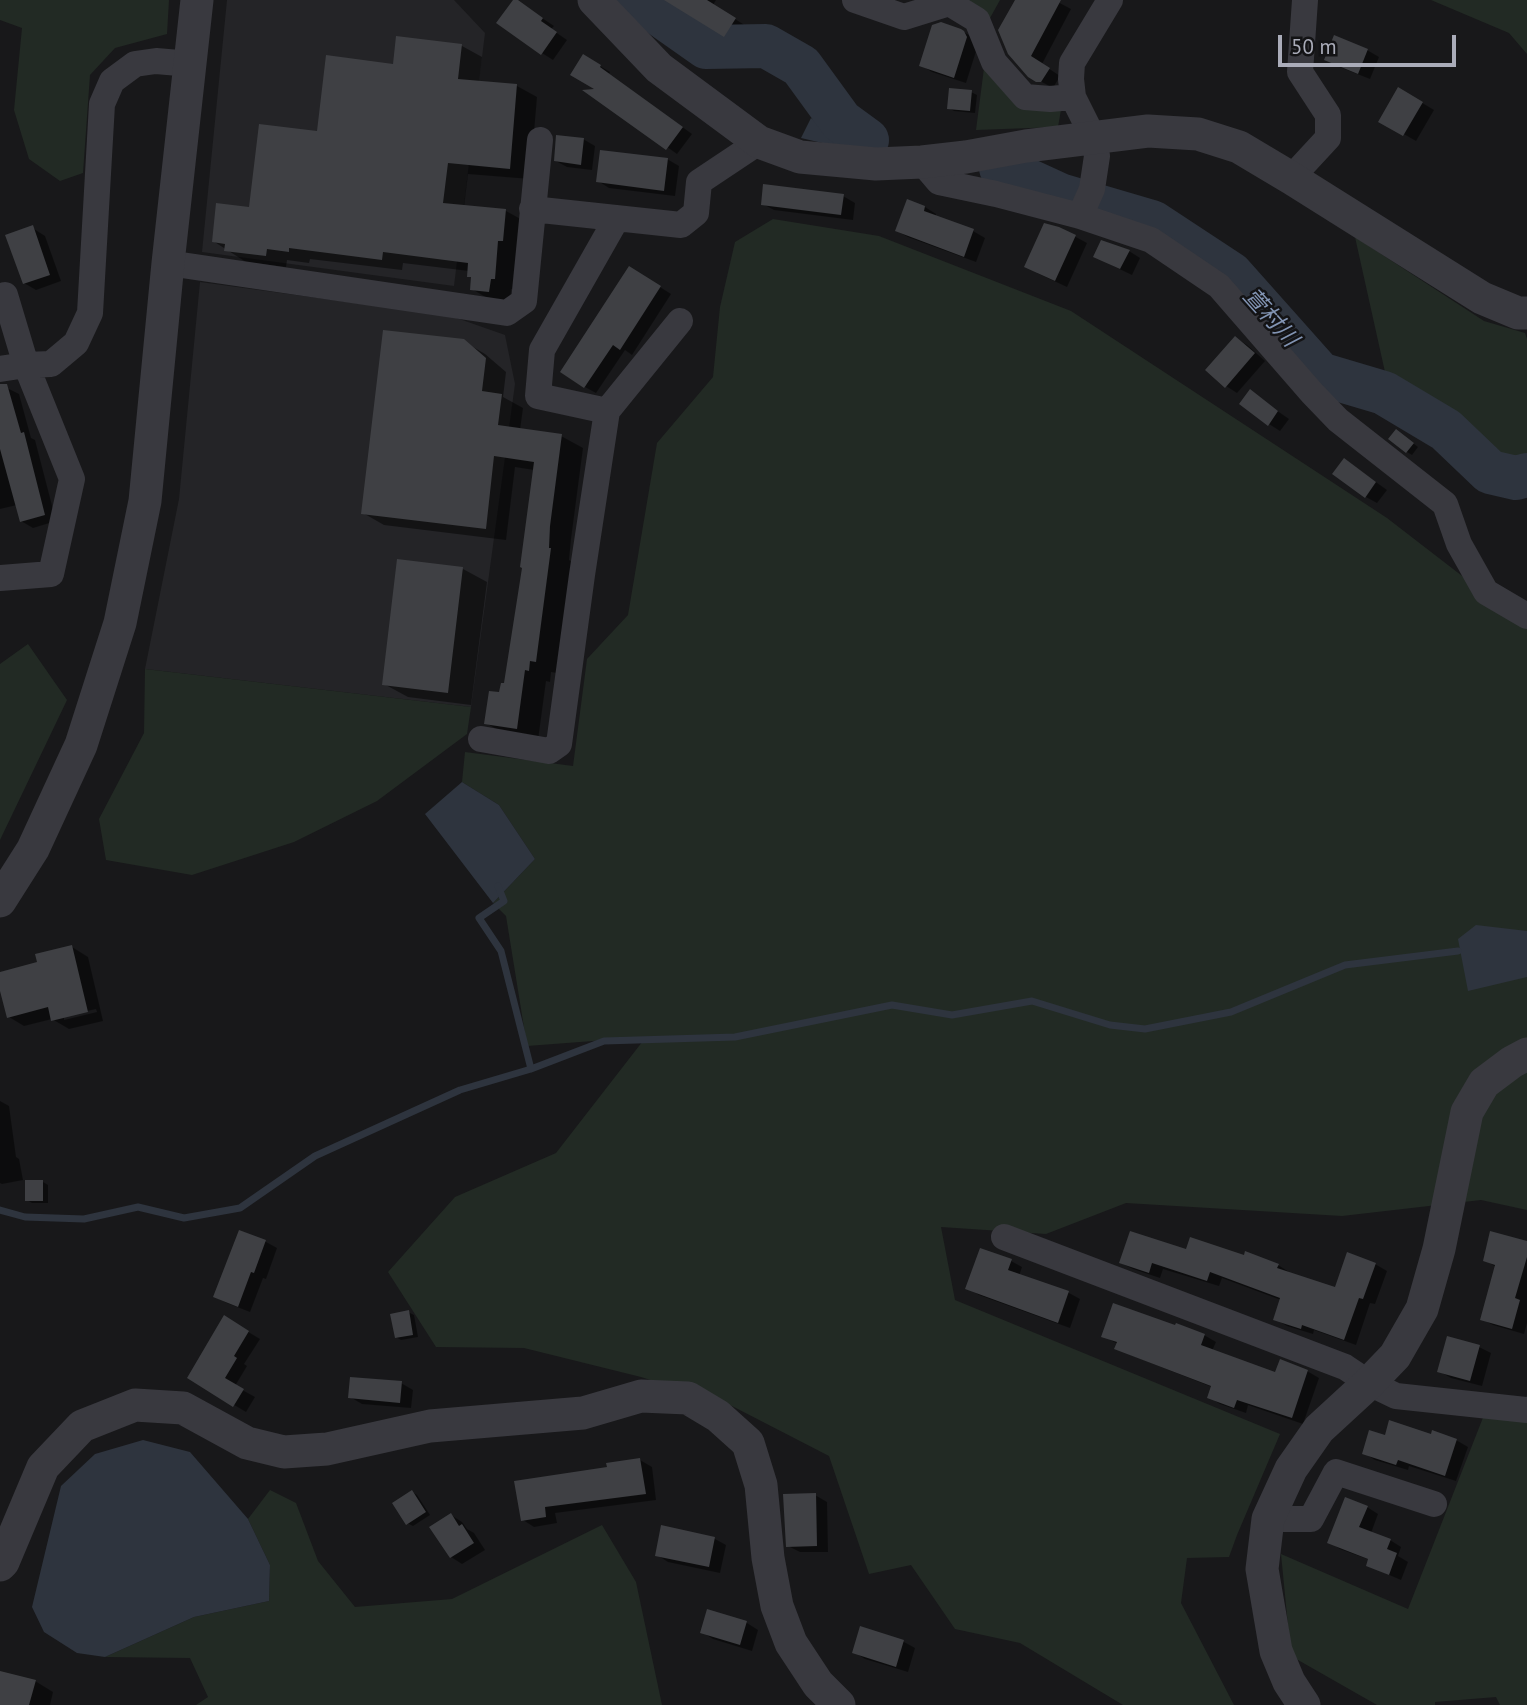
<!DOCTYPE html>
<html>
<head>
<meta charset="utf-8">
<style>
	body { margin:0 }
	#map { position:relative; width:1527px; height:1705px; overflow:hidden; background:#18181a; font-family:"PT Sans",sans-serif }
	canvas { display:block }
	.scale { position:absolute; left:1278px; top:35px; width:178px; height:32px; box-sizing:border-box; border:4px solid #aaacb9; border-top:0; padding-left:9px; font-size:21px; line-height:24px; white-space:nowrap; color:#aaacb9; -webkit-text-stroke:5px #131315; paint-order:stroke }
</style>
</head>
<body>
<div id="map">
<canvas width="1527" height="1705"></canvas>
<div class="scale">50 m</div>
</div>
<script>
const context = document.querySelector('canvas').getContext('2d');
context.lineJoin = 'round';
function fillPath(path, color) {
  context.fillStyle = color;
  context.fill(path, 'evenodd');
}
function poly(rows) {
  const path = new Path2D();
  for (const r of rows) {
    path.moveTo(r[0], r[1]);
    for (let i = 2; i < r.length; i += 2) path.lineTo(r[i], r[i + 1]);
  }
  return path;
}
function strokePath(path, color, width, dash) {
  context.strokeStyle = color;
  context.lineWidth = width;
  context.lineCap = dash ? 'butt' : 'round';
  context.setLineDash(dash || []);
  context.stroke(path);
}
function label(font, color, halo, rows, align = 'center') {
  context.font = font + ' "PT Sans","Noto Sans JP",sans-serif';
  context.lineWidth = 5;
  context.setLineDash([]);
  context.textBaseline = 'middle';
  context.strokeStyle = halo;
  context.fillStyle = color;
  for (const [text, x, y, turn = 0] of rows) {
    context.save();
    context.translate(x, y);
    context.rotate((+turn || 0) * Math.PI / 180);
    context.textAlign = isNaN(turn) ? turn : align;
    if (halo) context.strokeText(text, 0, 0);
    context.fillText(text, 0, 0);
    context.restore();
  }
}
const built = poly([
	[227,0,454,0,485,33,454,286,202,252],
	[200,282,451,316,505,335,515,384,471,707,145,669,179,499]
]);
const green = poly([
	[0,0,169,0,167,34,115,48,90,75,83,173,60,181,29,159,14,110,22,28,0,20],
	[961,0,1000,0,990,18],
	[1431,0,1527,0,1527,54,1509,33],
	[984,68,1062,104,1058,127,976,130],
	[773,219,879,236,1071,311,1387,518,1527,626,1527,1210,1481,1200,1342,1216,1126,1203,1046,1234,941,1227,955,1300,1280,1434,1237,1535,1229,1557,1187,1558,1181,1603,1234,1705,1123,1705,1020,1643,955,1629,911,1565,869,1574,829,1456,732,1406,641,1377,524,1348,436,1347,388,1272,455,1197,556,1153,646,1037,527,1046,506,916,493,903,535,859,499,805,462,782,465,752,573,766,587,659,628,615,657,443,713,377,720,307,735,242],
	[1355,237,1484,321,1525,333,1527,339,1527,460,1521,463,1491,456,1447,414,1387,381],
	[28,644,67,700,0,840,0,664],
	[145,669,471,707,467,734,377,801,294,842,192,875,106,860,99,819,144,733],
	[1527,1395,1527,1705,1500,1705,1496,1697,1435,1702,1435,1705,1377,1705,1291,1656,1281,1554,1408,1609,1484,1415,1524,1402],
	[270,1490,296,1503,318,1561,355,1607,452,1599,602,1525,636,1582,662,1705,196,1705,208,1697,190,1658,105,1657,194,1617,269,1601,270,1565,248,1519]
]);
const water = poly([
	[811,118,838,138,835,146,801,138],
	[462,782,499,805,535,859,493,903,425,814],
	[1476,925,1527,931,1527,977,1468,991,1458,939],
	[143,1440,190,1452,248,1519,270,1565,269,1601,194,1617,105,1657,77,1653,44,1632,32,1607,61,1486,95,1454]
]);
const shadow = poly([
	[515,0,554,26,551,29,567,40,553,60,542,53],
	[668,0,716,0,713,5,746,26,736,42],
	[1017,0,1054,0,1071,9,1042,64,1060,76,1053,88,1029,75],
	[960,30,976,39,978,45,966,83,932,72,921,65],
	[462,46,482,57,479,82,517,86,537,97,530,179,468,174,464,207,506,211,526,222,515,290,511,289,510,303,492,301,472,289,473,278,469,276,469,271,403,263,402,270,310,259,309,263,287,260,286,267,246,262,213,241,251,209,318,133,394,66],
	[1367,50,1379,57,1370,79,1337,66,1326,59],
	[583,56,610,72,609,74,692,134,677,154,588,91,600,91],
	[1399,89,1434,110,1416,141,1381,121],
	[971,92,977,95,975,113,954,111,949,108],
	[583,139,595,146,592,170,567,167,556,161],
	[667,159,679,166,675,196,609,188,598,181],
	[843,196,855,203,853,220,774,210,763,204],
	[925,207,936,214,935,217,973,231,985,238,976,262,908,237,897,231],
	[1059,228,1087,243,1067,287,1037,273],
	[34,229,45,236,61,281,36,290,24,283],
	[1129,251,1140,258,1132,275,1107,263],
	[641,275,671,294,632,355,625,350,596,393,585,387],
	[1236,338,1247,345,1265,361,1237,393,1226,386],
	[463,341,485,354,506,372,503,397,523,408,520,430,561,436,583,448,571,539,569,560,572,562,557,673,551,672,550,682,546,681,538,740,507,735,486,723,505,685,524,568,534,470,515,467,506,540,384,525,363,513],
	[7,388,19,394,31,438,35,440,56,521,33,528,21,521,17,505,0,509,0,390],
	[1250,392,1289,419,1280,431,1269,424],
	[1401,434,1418,447,1412,455,1407,452],
	[1345,460,1387,490,1377,503,1366,497],
	[463,569,487,582,471,705,408,697,384,684],
	[72,947,88,957,103,1021,69,1029,52,1019,24,1026,9,1017,0,984,0,974,39,963],
	[96,1009,97,1012,64,1020,64,1016],
	[0,1101,9,1106,16,1157,19,1159,23,1180,2,1184,0,1183],
	[43,1182,48,1185,48,1203,32,1203,27,1200],
	[240,1232,266,1242,277,1248,266,1279,263,1278,250,1312,227,1303,215,1297],
	[1527,1243,1527,1323,1524,1334,1493,1325,1482,1319,1496,1267,1485,1260],
	[1187,1251,1278,1265,1289,1272,1289,1274,1336,1289,1375,1264,1387,1271,1375,1304,1370,1303,1356,1345,1314,1330,1313,1334,1287,1326,1275,1319,1281,1300,1222,1278,1219,1286,1163,1269,1160,1278,1133,1269,1121,1263],
	[1011,1261,1022,1267,1019,1276,1069,1293,1080,1299,1070,1328,979,1295,967,1288],
	[408,1312,414,1315,418,1337,401,1340,396,1337],
	[225,1318,260,1339,244,1364,247,1366,235,1386,255,1397,246,1412,189,1378],
	[1204,1335,1216,1342,1212,1351,1276,1374,1307,1371,1319,1378,1303,1424,1248,1405,1246,1413,1220,1404,1209,1397,1212,1387,1128,1354,1117,1348,1118,1344,1103,1336],
	[1479,1347,1491,1353,1482,1386,1451,1378,1439,1371],
	[401,1383,413,1390,411,1408,362,1404,350,1397],
	[1432,1436,1456,1440,1468,1447,1456,1481,1409,1466,1408,1470,1375,1460,1364,1453,1386,1437],
	[640,1460,652,1467,656,1500,555,1513,557,1523,534,1527,523,1520,609,1468],
	[412,1492,417,1495,430,1515,413,1526,407,1523],
	[815,1495,827,1502,828,1552,800,1552,788,1546],
	[1367,1507,1378,1514,1371,1533,1390,1540,1401,1547,1398,1556,1408,1562,1401,1580,1380,1571,1368,1565,1370,1560,1340,1549,1329,1542],
	[451,1515,462,1522,467,1529,474,1533,485,1550,462,1564,451,1557],
	[663,1527,715,1539,726,1545,720,1573,668,1562,657,1555],
	[708,1611,747,1623,758,1630,752,1651,713,1639,702,1632],
	[861,1628,904,1642,915,1648,908,1672,865,1659,854,1652],
	[35,1681,53,1692,50,1705,0,1705]
]);
const stream = poly([
	[498,886,504,901,479,918,501,951,531,1069],
	[0,1210,25,1217,84,1219,138,1207,184,1218,240,1208,315,1156,460,1090,531,1069,604,1041,735,1037,892,1005,952,1015,1032,1001,1110,1025,1145,1029,1231,1012,1345,965,1458,951]
]);
const river = poly([
	[626,0,652,9,706,47,766,46,801,66,841,121,867,140],
	[1001,168,1060,195,1152,222,1231,274,1320,374,1384,393,1446,430,1490,472,1516,478,1527,475]
]);
const building = poly([
	[513,0,518,0,543,18,541,21,557,32,541,55,496,23],
	[664,0,707,0,736,18,724,37],
	[1015,0,1061,0,1031,56,1050,68,1041,82,1036,82,1028,77,1008,54,998,30],
	[941,22,961,29,964,31,967,37,954,78,919,66,932,25],
	[1334,35,1368,49,1358,74,1324,60],
	[396,36,462,44,458,79,517,84,510,169,448,163,443,203,506,209,503,241,498,241,495,279,491,279,489,292,470,290,471,277,467,277,468,263,383,252,382,260,289,248,289,252,267,249,266,256,224,251,225,244,212,242,216,203,249,207,259,124,317,131,326,55,393,64],
	[583,54,601,65,600,67,683,127,666,150,582,90,594,89,570,75],
	[1398,87,1423,102,1403,136,1378,122],
	[949,88,972,90,970,111,947,109],
	[556,135,584,138,581,165,554,161],
	[600,150,668,158,664,191,596,182],
	[763,184,844,194,841,215,761,205],
	[907,199,925,206,924,211,974,229,964,257,895,231],
	[1044,223,1059,227,1076,235,1055,281,1024,267],
	[33,225,50,275,23,284,5,235],
	[1101,240,1130,250,1120,269,1093,257],
	[629,266,661,286,620,350,613,345,584,388,560,372],
	[383,330,464,339,486,358,482,391,502,394,498,425,562,434,550,526,549,548,551,548,536,662,530,661,529,671,525,670,517,729,484,724,489,691,499,692,501,683,504,683,522,568,520,567,534,462,494,456,486,529,361,514],
	[1235,336,1255,353,1225,388,1205,370],
	[0,384,7,384,21,433,24,432,45,515,20,522,0,449],
	[1250,389,1278,411,1268,426,1239,404],
	[1396,429,1414,443,1406,453,1388,439],
	[1344,458,1376,482,1365,498,1332,474],
	[397,559,463,567,448,693,382,685],
	[72,945,88,1012,51,1021,48,1007,7,1018,0,991,0,972,37,962,35,954],
	[25,1180,43,1180,43,1201,25,1201],
	[239,1230,266,1240,254,1273,251,1272,238,1307,213,1297],
	[1130,1231,1186,1249,1190,1237,1244,1255,1245,1251,1279,1264,1277,1268,1335,1287,1347,1252,1376,1263,1363,1299,1359,1298,1344,1340,1302,1325,1301,1329,1273,1320,1280,1298,1210,1272,1207,1281,1152,1263,1149,1273,1119,1263],
	[1490,1231,1527,1241,1527,1257,1515,1298,1520,1300,1512,1329,1480,1320,1495,1265,1483,1261],
	[980,1248,1012,1259,1008,1270,1069,1291,1058,1323,965,1289],
	[1113,1303,1175,1325,1176,1323,1205,1334,1201,1345,1275,1372,1280,1359,1308,1370,1292,1418,1237,1400,1234,1408,1207,1398,1211,1386,1114,1349,1117,1342,1101,1337],
	[409,1310,413,1335,395,1338,390,1314],
	[224,1315,249,1331,234,1356,237,1358,225,1378,244,1389,233,1407,187,1378],
	[1447,1336,1480,1345,1470,1381,1437,1372],
	[350,1377,402,1381,400,1403,348,1398],
	[1389,1420,1431,1434,1432,1430,1457,1439,1445,1476,1398,1460,1396,1465,1362,1454,1369,1430,1385,1435],
	[640,1458,646,1494,545,1507,546,1517,521,1521,514,1481,607,1467,606,1463],
	[412,1490,426,1512,406,1525,392,1503],
	[816,1493,817,1546,786,1547,783,1494],
	[1345,1497,1368,1506,1359,1527,1391,1539,1387,1549,1397,1553,1389,1575,1366,1566,1368,1559,1327,1543],
	[451,1513,459,1526,462,1524,474,1543,450,1558,429,1527],
	[661,1525,715,1537,709,1567,655,1556],
	[707,1609,747,1621,740,1645,700,1633],
	[860,1626,904,1640,896,1667,852,1653],
	[0,1671,36,1680,29,1705,0,1705]
]);
const minor = poly([
	[855,0,904,17,949,3,977,20,994,62,1025,97,1050,99,1073,97],
	[922,162,939,182,996,194,1080,216,1151,240,1219,286,1312,393,1338,420,1445,504,1459,544,1486,592,1527,616],
	[1291,178,1328,138,1328,115,1300,72,1305,0],
	[532,209,681,225,696,213,699,182,759,142],
	[1080,216,1092,189,1097,156,1093,137,1073,97,1071,79,1072,63,1110,0],
	[617,218,542,350,538,396,607,411,680,321],
	[168,263,507,313,524,301,540,140],
	[0,369,26,365,5,295],
	[0,578,51,574,72,479,26,365,51,364,76,343,90,313,102,104,112,81,135,64,156,61,191,64],
	[481,739,549,751,559,744,582,575,607,411],
	[1004,1237,1345,1367,1369,1383,1396,1396,1527,1410],
	[1268,1519,1311,1519,1336,1472,1434,1504]
]);
const tertiary = poly([
	[594,0,659,68,759,142,800,157,876,164,922,162,966,157,1026,146,1148,131,1198,134,1239,147,1291,178,1482,298,1518,313,1527,313],
	[0,901,33,849,81,745,120,623,145,501,168,263,197,0],
	[0,1565,3,1562,43,1467,82,1426,135,1405,183,1408,247,1443,284,1452,327,1449,430,1426,583,1413,641,1396,688,1398,718,1416,748,1443,761,1485,768,1558,777,1606,791,1643,818,1684,839,1705],
	[1304,1705,1289,1682,1276,1651,1262,1569,1268,1519,1291,1469,1319,1429,1369,1383,1395,1356,1422,1309,1439,1249,1467,1112,1484,1083,1512,1062,1527,1054]
]);
const waterNames = [
	["萱村川",1270,318,48]
];
fillPath(built, '#242427');
fillPath(green, '#222a24');
fillPath(water, '#2e343e');
fillPath(shadow, '#0007');
strokePath(stream, '#2e343e', 7);
strokePath(river, '#2e343e', 44);
fillPath(building, '#3f4044');
strokePath(minor, '#39393f', 26);
strokePath(tertiary, '#39393f', 33);
label('italic 23px', '#8294b3', '#131315', waterNames);
</script>
</body>
</html>
